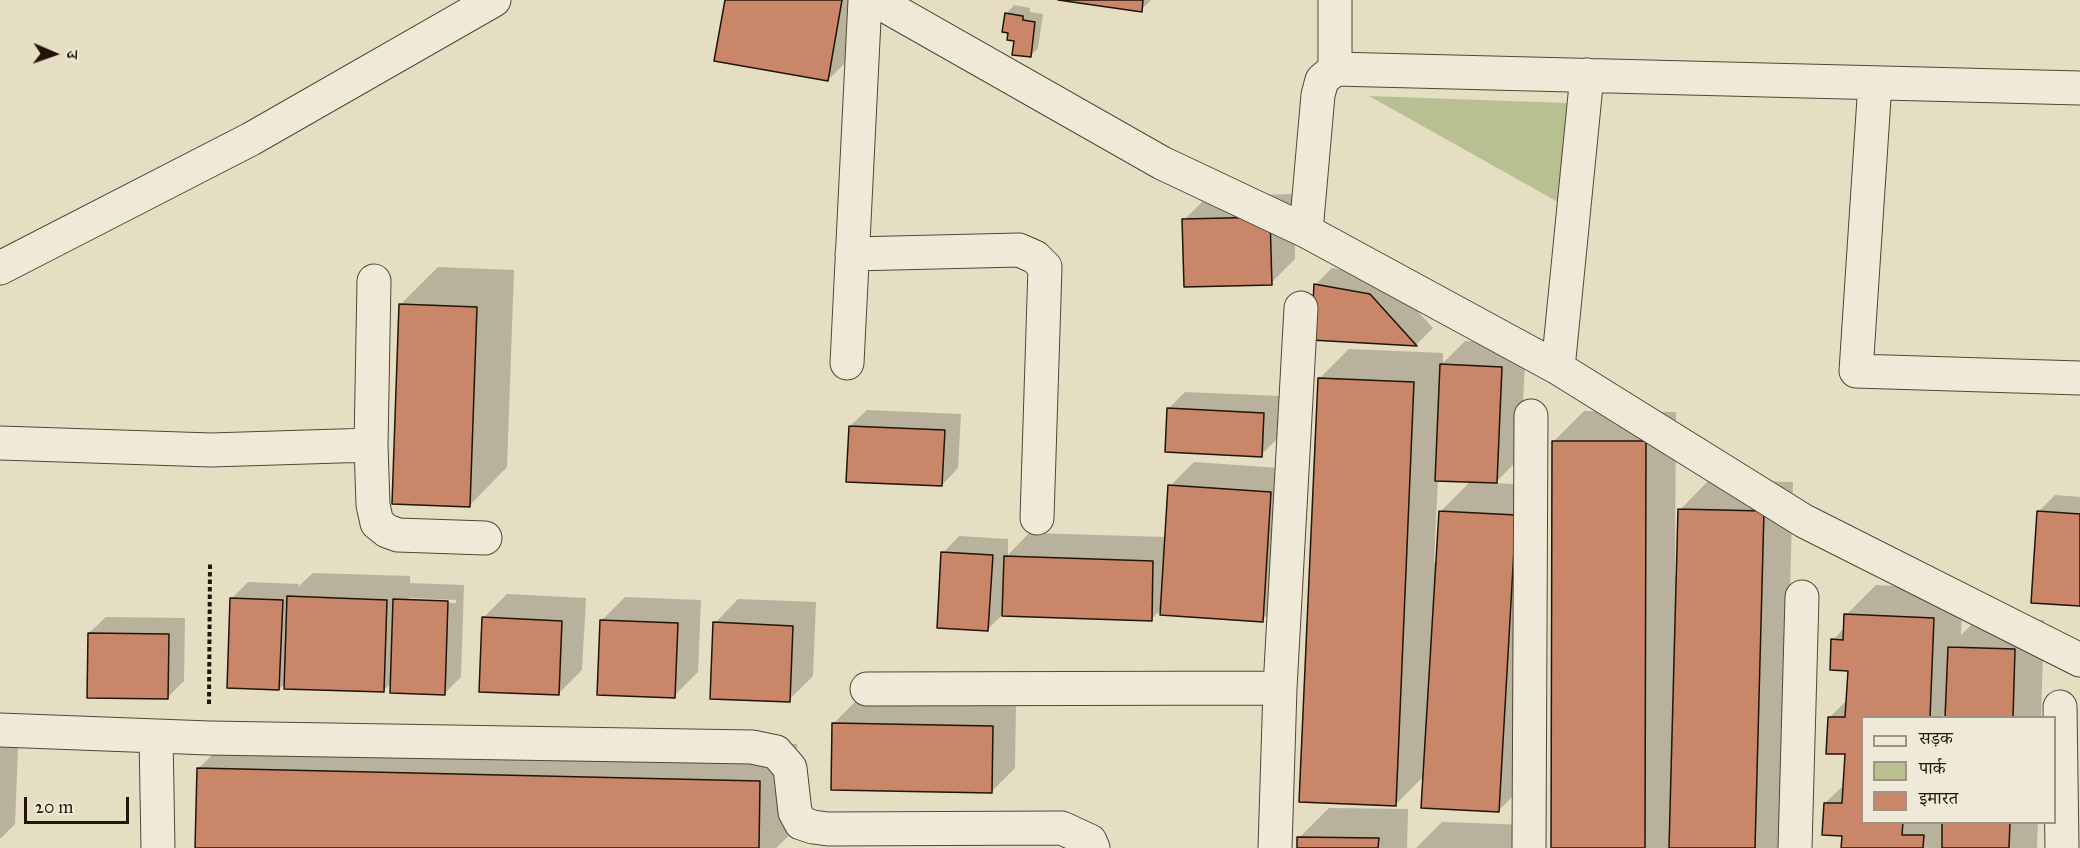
<!DOCTYPE html>
<html>
<head>
<meta charset="utf-8">
<style>
	body { margin:0 }
	#map { position:relative; width:2080px; height:848px; overflow:hidden; background:#e6dec3; font-family:"IM FELL Great Primer","Noto Serif Devanagari",serif }
	canvas { display:block }
	.legend { position:absolute; left:1861px; top:716px; width:195px; height:108px; box-sizing:border-box; background:#efead8; border:2px solid #9d9485; margin:0; padding:8px 10px; list-style:none; font-size:18px; color:#211409 }
	.legend li { display:flex; align-items:center; gap:12px; height:30px }
	.legend b { width:30px; border:2px solid #9d9485 }
	.north { position:absolute; left:24px; top:24px; width:60px; height:60px; -webkit-text-stroke:4px #efead8; paint-order:stroke; rotate:92deg; font-size:16px; font-weight:700; line-height:24px; text-align:center; color:#211409 }
	.north::after { content:''; display:block; margin:auto; width:21px; height:27px; background:#211409; clip-path:polygon(50% 0,100% 100%,50% 72%,0 100%) }
	.scale { position:absolute; left:24px; top:797px; width:105px; height:27px; box-sizing:border-box; border:3px solid #211409; border-top:0; padding-left:8px; font-size:18px; line-height:21px; white-space:nowrap; color:#211409; -webkit-text-stroke:4px #efead8; paint-order:stroke }
</style>
</head>
<body>
<div id="map">
<canvas width="2080" height="848"></canvas>
<ul class="legend">
<li><b style="height:8px;background:#efead8"></b>सड़क</li>
<li><b style="height:16px;background:#b8c092"></b>पार्क</li>
<li><b style="height:16px;background:#c98669"></b>इमारत</li>
</ul>
<div class="north">उ</div>
<div class="scale">20 m</div>
</div>
<script>
const context = document.querySelector('canvas').getContext('2d');
context.lineJoin = 'round';
function fillPath(path, color) {
  context.fillStyle = color;
  context.fill(path, 'evenodd');
}
function poly(rows) {
  const path = new Path2D();
  for (const r of rows) {
    path.moveTo(r[0], r[1]);
    for (let i = 2; i < r.length; i += 2) path.lineTo(r[i], r[i + 1]);
  }
  return path;
}
function strokePath(path, color, width, dash) {
  context.strokeStyle = color;
  context.lineWidth = width;
  context.lineCap = dash ? 'butt' : 'round';
  context.setLineDash(dash || []);
  context.stroke(path);
}
const green = poly([
	[1369,96,1567,103,1558,202]
]);
const shadow = poly([
	[726,0,861,0,852,56,828,80],
	[1066,0,1151,0,1141,10],
	[1014,5,1030,8,1030,12,1043,14,1038,48,1030,56,1016,40,1006,14],
	[1294,194,1295,259,1271,283,1184,220,1208,196],
	[438,267,514,270,507,467,470,505,400,305],
	[1332,268,1387,278,1433,328,1417,344,1313,339,1315,285],
	[1465,341,1526,344,1520,458,1495,483,1545,486,1528,781,1498,811,1425,775,1395,805,1319,379,1349,349,1443,353,1443,363],
	[1438,479,1471,481,1440,512,1437,562,1434,562],
	[1185,392,1280,396,1278,438,1261,455,1168,409],
	[867,410,961,414,958,468,942,485,850,426],
	[1584,411,1676,412,1675,576,1678,576,1680,510,1709,480,1793,482,1783,848,1553,848,1554,441],
	[1194,462,1294,469,1286,596,1262,620,1162,609,1151,619,1002,615,988,629,943,553,959,536,1008,539,1008,555,1029,533,1166,537,1170,486],
	[2055,495,2080,497,2080,605,2038,512],
	[313,573,410,576,410,583,464,585,461,677,444,694,392,682,383,691,286,682,279,689,231,599,248,582,299,584,298,587],
	[409,598,456,600,456,603,409,602],
	[1876,585,1963,589,1961,635,1979,617,2044,620,2041,718,1947,718,1947,711,1941,718,1862,718,1862,822,2038,822,2037,848,1843,848,1843,834,1825,803,1845,784,1846,753,1830,717,1848,699,1849,669,1833,640,1845,627,1846,615],
	[507,594,586,598,582,670,558,694,483,618],
	[625,597,701,600,698,672,674,696,601,621],
	[738,599,816,602,813,676,789,700,715,623],
	[106,617,185,618,184,681,168,697,89,633],
	[857,700,1016,703,1015,768,991,792,833,724],
	[236,731,797,744,796,829,776,848,197,848,198,769],
	[0,747,18,748,15,824,0,839],
	[1329,808,1408,809,1407,848,1299,848,1299,838],
	[1442,822,1529,825,1528,848,1416,848]
]);
const building = poly([
	[725,0,842,0,828,81,714,61,725,0],
	[1058,0,1143,0,1142,12,1058,0],
	[1005,13,1023,16,1023,20,1035,22,1031,57,1012,55,1014,41,1007,40,1008,33,1002,32,1005,13],
	[1270,217,1272,285,1184,287,1182,219,1270,217],
	[1314,284,1370,294,1417,346,1311,340,1314,284],
	[399,304,477,307,470,507,392,504,399,304],
	[1440,364,1502,367,1497,483,1435,481,1440,364],
	[1318,378,1414,382,1396,806,1299,802,1318,378],
	[1167,408,1264,413,1262,457,1165,452,1167,408],
	[849,426,945,430,942,486,846,482,849,426],
	[1552,441,1646,441,1645,848,1551,848,1552,441],
	[1168,485,1271,492,1263,622,1160,615,1168,485],
	[1678,509,1764,511,1755,848,1669,848,1678,509],
	[1439,511,1516,515,1499,812,1421,808,1439,511],
	[2037,511,2080,514,2080,606,2031,603,2037,511],
	[941,552,993,555,988,631,937,628,941,552],
	[1004,556,1153,561,1152,621,1002,616,1004,556],
	[287,596,387,600,384,692,284,689,287,596],
	[230,598,283,600,279,690,227,688,230,598],
	[393,599,448,601,445,695,390,693,393,599],
	[1844,614,1934,618,1930,718,1862,718,1862,822,1903,822,1902,835,1924,835,1923,848,1841,848,1842,836,1822,835,1824,803,1842,803,1845,754,1826,754,1828,717,1845,717,1848,671,1830,670,1831,639,1843,640,1844,614],
	[482,617,562,621,559,695,479,692,482,617],
	[600,620,678,623,675,698,597,695,600,620],
	[713,622,793,626,790,702,710,699,713,622],
	[88,633,169,634,168,699,87,698,88,633],
	[1948,647,2015,649,2013,718,1945,718,1948,647],
	[832,723,993,726,992,793,831,790,832,723],
	[197,768,760,781,759,848,195,848,197,768],
	[1942,822,2010,822,2009,848,1942,848,1942,822],
	[1297,837,1379,838,1378,848,1297,848,1297,837]
]);
const path = poly([
	[209,704,210,562]
]);
const minor = poly([
	[875,0,1162,163,1306,231,1558,368,1804,521,2080,660],
	[1335,69,1335,0],
	[1875,83,1856,371,2080,378],
	[1306,231,1318,95,1322,80,1335,69,2080,88],
	[852,254,1019,250,1035,257,1045,267,1037,518],
	[0,268,251,139,494,0],
	[374,281,371,445,373,505,377,523,387,531,398,535,485,538],
	[847,363,865,0],
	[1558,368,1587,75],
	[0,443,211,450,371,445],
	[867,689,1280,688],
	[2060,707,2062,848],
	[0,730,209,738,752,747,776,752,790,768,795,812,801,823,813,827,828,829,1062,828,1090,841,1093,848],
	[156,736,158,848],
	[1275,848,1280,688,1301,308],
	[1529,848,1531,416],
	[1795,848,1802,597]
]);
fillPath(green, '#b8c092');
fillPath(shadow, '#0003');
fillPath(building, '#c98669');
strokePath(building, '#211409', 1.5);
strokePath(minor, '#524638', 35);
strokePath(path, '#211409', 4, [4.5, 3]);
strokePath(minor, '#efead8', 33);
</script>
</body>
</html>
